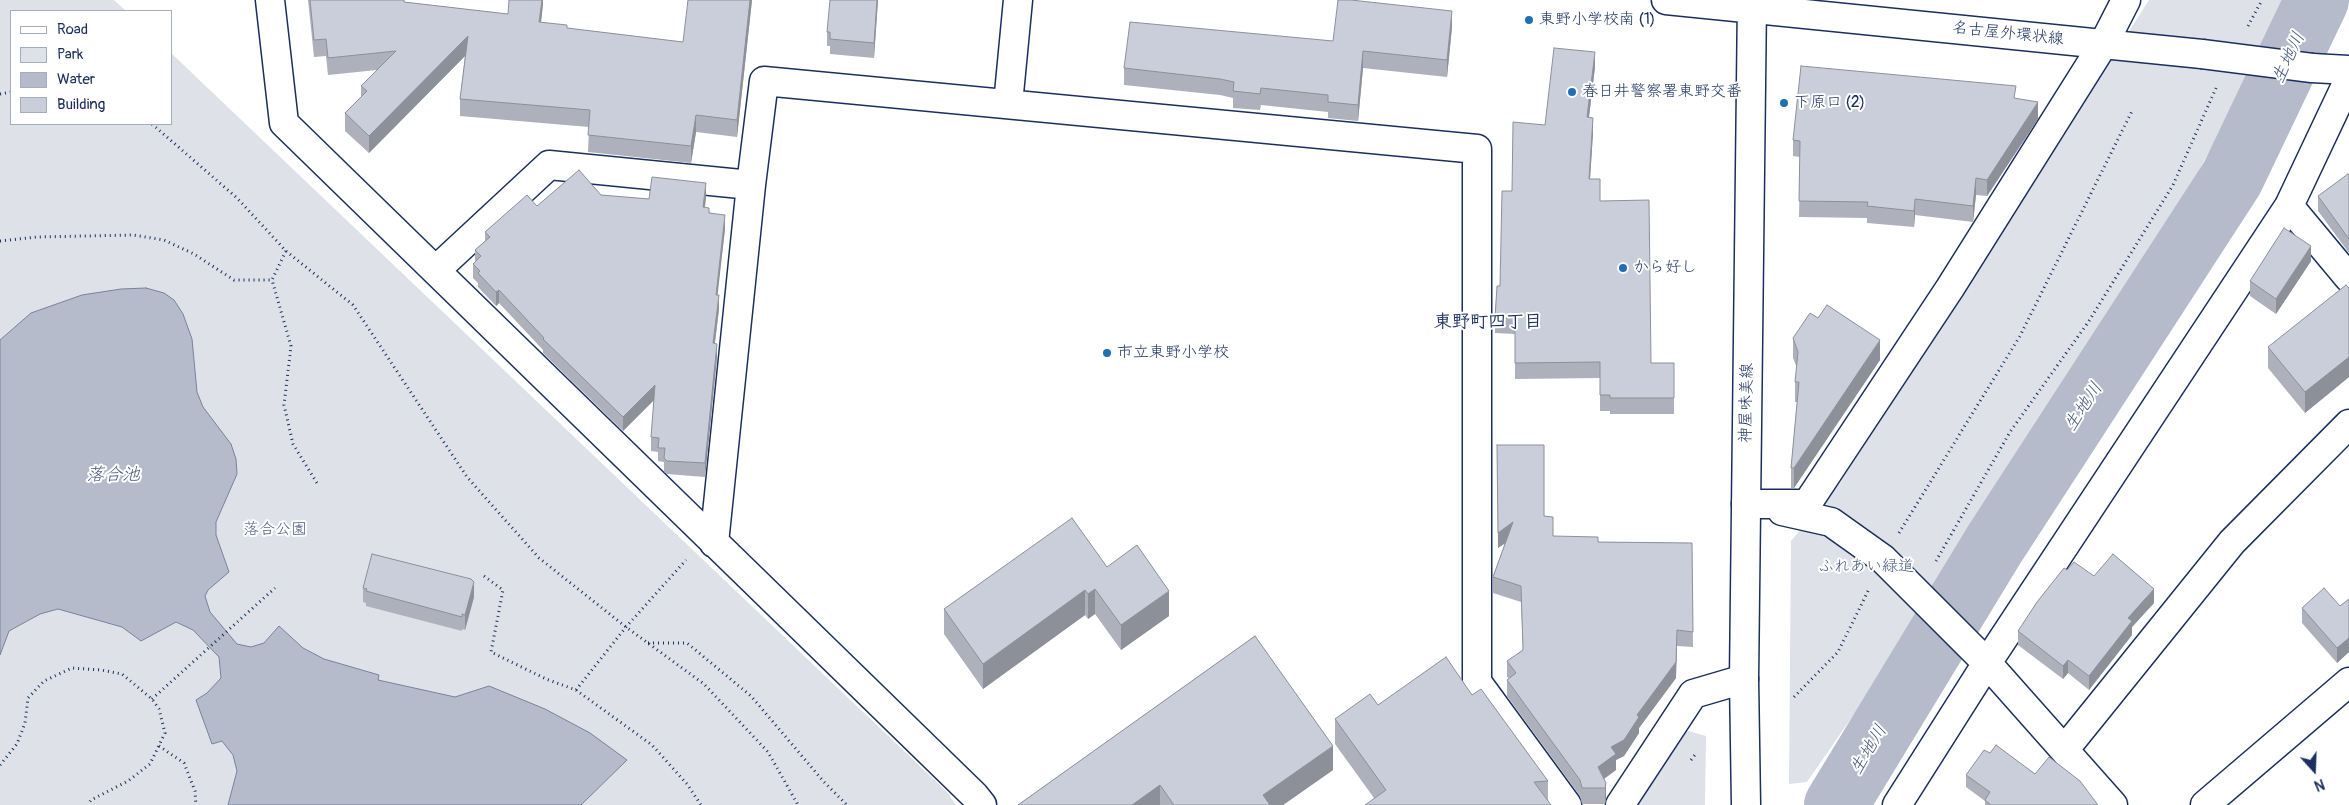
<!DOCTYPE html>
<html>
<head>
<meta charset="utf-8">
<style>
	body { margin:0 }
	#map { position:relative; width:2349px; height:805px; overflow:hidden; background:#fff; font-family:Pangolin,sans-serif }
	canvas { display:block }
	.legend { position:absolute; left:10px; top:10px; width:162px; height:115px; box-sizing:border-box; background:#fff; border:1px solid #a4acbf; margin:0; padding:6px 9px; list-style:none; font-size:15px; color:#1b2f5e }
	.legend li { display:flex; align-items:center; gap:10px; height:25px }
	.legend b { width:25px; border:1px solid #a4acbf }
	.north { position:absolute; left:2289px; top:745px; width:50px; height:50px; -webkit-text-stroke:4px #fff; paint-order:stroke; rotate:160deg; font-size:14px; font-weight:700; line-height:20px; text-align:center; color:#1b2f5e }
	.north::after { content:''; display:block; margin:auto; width:18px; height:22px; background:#1b2f5e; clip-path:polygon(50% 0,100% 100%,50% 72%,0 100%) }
</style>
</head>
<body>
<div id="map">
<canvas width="2349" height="805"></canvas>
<ul class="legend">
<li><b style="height:6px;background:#fff"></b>Road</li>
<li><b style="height:14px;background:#dee1e7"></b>Park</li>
<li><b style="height:14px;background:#b5bbca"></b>Water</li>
<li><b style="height:14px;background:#caceda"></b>Building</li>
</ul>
<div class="north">N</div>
</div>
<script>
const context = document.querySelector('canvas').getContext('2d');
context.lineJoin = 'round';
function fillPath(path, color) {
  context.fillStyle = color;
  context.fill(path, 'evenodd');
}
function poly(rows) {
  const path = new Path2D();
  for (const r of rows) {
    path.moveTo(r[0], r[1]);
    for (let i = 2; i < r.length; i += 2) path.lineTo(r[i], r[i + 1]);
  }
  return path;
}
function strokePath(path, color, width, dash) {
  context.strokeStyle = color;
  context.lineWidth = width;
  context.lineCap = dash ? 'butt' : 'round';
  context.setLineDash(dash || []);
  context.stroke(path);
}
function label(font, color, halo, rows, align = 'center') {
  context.font = font + ' Pangolin,"Klee One",sans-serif';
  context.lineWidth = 4;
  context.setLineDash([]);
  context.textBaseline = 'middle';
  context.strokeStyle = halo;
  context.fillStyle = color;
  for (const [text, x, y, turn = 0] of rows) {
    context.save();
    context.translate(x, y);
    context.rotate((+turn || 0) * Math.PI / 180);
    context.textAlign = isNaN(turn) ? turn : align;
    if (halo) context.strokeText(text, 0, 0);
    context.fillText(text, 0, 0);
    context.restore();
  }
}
const green = poly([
	[0,0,114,0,126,11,11,11,11,124,171,124,171,53,946,791,956,805,0,805],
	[2149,0,2293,0,2159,243,1978,535,1807,782,1789,784,1791,541,1840,483],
	[1685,730,1706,736,1705,805,1636,805]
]);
const water = poly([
	[146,288,164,293,174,300,183,314,192,339,197,392,203,407,231,444,236,459,237,474,216,522,216,535,229,572,208,590,205,596,210,612,237,644,251,647,264,643,279,626,303,648,324,659,379,675,378,680,455,697,489,686,545,709,590,733,627,760,581,805,228,805,237,771,233,755,222,741,212,744,196,700,207,693,221,678,219,657,193,630,176,622,141,641,122,627,58,609,40,614,9,631,0,655,0,340,31,313,82,295,121,289,146,288]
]);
const river = poly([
	[1836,805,1994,545,2232,178,2317,0]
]);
const path = poly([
	[2248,26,2262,0],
	[0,94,11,92],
	[152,124,237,198,286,251,353,305,467,477,539,558,626,627,704,684,768,752,798,805],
	[0,241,37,237,133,235,164,240,194,254,234,280,272,280],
	[286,251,272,280,291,346,284,405,293,444,317,483],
	[1899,533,2020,336,2133,109],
	[1936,561,2010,432,2089,321,2173,185,2216,88],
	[484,576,503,590,491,652,546,679,576,690,652,745,687,784,701,805],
	[648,643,687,643,751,696,824,782,847,805],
	[576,690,626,627,686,560],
	[1794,697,1838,652,1869,589],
	[152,699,275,588],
	[159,746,184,763,195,791,196,805],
	[1691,760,1697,752],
	[0,765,17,744,25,723,28,698,44,681,72,668,101,670,122,674,152,699,159,709,165,733,150,764,128,781,91,800,88,805]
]);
const minor = poly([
	[270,0,284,123,974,795,982,805],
	[1008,104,1018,0],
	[2289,206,2349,278],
	[436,270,549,165,751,185],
	[1746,504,1807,504,1950,288,2104,43,2126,0],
	[1782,511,1831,522,1883,559,1987,663,2113,805],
	[714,543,751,185,764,81,1477,149,1477,682,1567,805],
	[2065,749,2232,542,2349,424],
	[1620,805,1693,694,1744,679],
	[1897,805,1987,663,2289,206,2349,79],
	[2205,805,2349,682]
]);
const secondary = poly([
	[1666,0,2202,54],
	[2312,68,2349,70],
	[1746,805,1744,679,1752,0]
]);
const secondaryBridge = poly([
	[2202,54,2312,68]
]);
const wall = poly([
	[308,0,404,0,404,2,508,14,543,0,541,22,567,28,683,42,752,0,737,137,696,132,691,163,588,152,589,127,460,116,460,99,465,56,369,153,345,131,345,113,361,97,361,86,377,70,328,75,326,56,314,57],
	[878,0,874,58,830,54,830,46,827,46,827,32],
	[1452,27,1447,77,1363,68,1358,121,1328,118,1328,112,1261,105,1260,110,1233,108,1233,98,1220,95,1124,85,1124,68,1333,41],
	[1595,67,1589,117,1593,133,1590,179,1600,201,1651,363,1674,363,1674,414,1610,414,1610,411,1600,411,1600,378,1515,379,1515,334,1495,333,1495,318,1500,286,1545,125],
	[2016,98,2038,119,1987,196,1976,195,1973,222,1915,215,1914,227,1867,223,1867,218,1799,217,1800,157,1793,156,1793,140],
	[2349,175,2349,253,2318,211,2318,196],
	[601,195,649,199,706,197,705,207,725,229,717,295,719,309,715,343,717,357,705,477,667,474,664,472,664,462,658,461,658,452,651,451,651,437,654,400,623,431,543,353,543,350,499,303,496,306,478,287,478,283,473,278,473,264,475,262,475,250,485,241,485,232,537,206],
	[2311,261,2276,314,2250,296,2250,281],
	[2349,288,2349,377,2305,413,2268,368,2268,347],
	[1793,338,1880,360,1794,488,1791,488,1791,468,1797,402,1795,402,1795,382,1797,368,1793,358],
	[1497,445,1544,516,1553,536,1598,542,1692,543,1693,647,1677,646,1676,678,1639,728,1639,733,1624,756,1616,760,1616,770,1604,779,1606,799,1605,804,1582,804,1580,796,1507,696,1507,680,1509,678,1507,677,1507,661,1523,650,1521,602,1493,593,1493,577,1505,543,1498,548],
	[1107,567,1169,616,1121,650,1095,614,1088,619,1085,615,983,689,944,634,944,609],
	[2067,570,2094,576,2154,603,2132,627,2132,635,2089,690,2068,673,2063,679,2018,645,2018,631],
	[363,588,474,597,465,630,462,629,462,631,366,606,366,603,363,602],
	[2349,599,2349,652,2337,663,2302,623,2302,608,2340,606],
	[1255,636,1333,770,1283,805,1018,805],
	[1472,695,1548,781,1548,802,1374,798,1335,744,1335,719,1378,705],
	[1990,753,2035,774,2098,805,1985,805,1985,801,1966,787,1966,775]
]);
const shadedWall = poly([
	[542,0,543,0,543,5,539,39,539,22],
	[750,0,752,0,737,137,737,120],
	[877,0,878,0,874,58,874,43],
	[1452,11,1452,27,1447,77,1447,60],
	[468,36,468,53,369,153,369,136],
	[1363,51,1363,68,1358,121,1358,105],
	[1595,52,1595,67,1587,133,1587,117],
	[2038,102,2038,119,1987,196,1987,180],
	[696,115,696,132,691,163,691,146],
	[1593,118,1593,133,1589,195,1589,179],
	[1976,178,1976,195,1973,222,1973,206],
	[706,183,706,197,703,221,703,207],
	[1915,199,1915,215,1914,227,1914,211],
	[725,215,725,229,716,309,716,295],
	[2311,246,2311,261,2276,314,2276,299],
	[499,290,499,303,496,306,496,292],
	[719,295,719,309,713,357,713,343],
	[1880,340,1880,360,1794,488,1794,468],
	[717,344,717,357,705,477,705,463],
	[2349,357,2349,377,2305,413,2305,392],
	[655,385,655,399,623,431,623,417],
	[1513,522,1513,538,1498,548,1498,533],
	[474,582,474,597,465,630,465,615],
	[1095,589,1095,614,1088,619,1088,594],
	[2154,589,2154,603,2132,627,2132,635,2089,690,2089,676,2128,618],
	[1085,590,1085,615,983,689,983,664],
	[1169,591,1169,616,1121,650,1121,625],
	[1677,630,1676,678,1639,728,1639,733,1624,756,1616,760,1616,770,1598,783,1598,767,1611,747,1637,715],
	[2349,638,2349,652,2337,663,2337,648],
	[2068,660,2068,673,2063,679,2063,666],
	[1333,746,1333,770,1283,805,1263,805,1263,795],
	[1606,783,1606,799,1605,804,1605,788],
	[1160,785,1160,805,1132,805]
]);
const building = poly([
	[310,0,404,0,404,2,508,14,509,0,542,0,539,22,567,25,567,28,683,42,688,0,750,0,737,120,696,115,691,146,588,135,590,110,460,99,468,36,369,136,345,113,367,91,361,86,396,51,328,58,326,39,314,40,310,0],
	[830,0,877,0,874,43,830,39,830,32,827,32,830,0],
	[1338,0,1351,0,1452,11,1447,60,1363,51,1358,105,1328,102,1328,95,1261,88,1260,94,1233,91,1234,82,1220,79,1124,68,1130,22,1333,41,1338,0],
	[1554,48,1595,52,1587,117,1593,118,1589,179,1600,179,1600,201,1649,200,1651,363,1674,363,1674,398,1610,398,1610,395,1600,395,1600,362,1515,363,1515,318,1495,318,1497,286,1500,286,1502,191,1512,191,1513,122,1545,125,1554,48],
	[1801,66,2016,86,2014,98,2038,102,1987,180,1976,178,1973,206,1915,199,1914,211,1867,206,1868,202,1799,201,1800,141,1793,140,1801,66],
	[579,170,601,195,649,199,652,177,706,183,703,207,709,208,709,213,725,215,716,295,719,295,713,343,717,344,705,463,667,461,664,458,665,448,658,448,659,438,651,437,655,385,623,417,543,339,544,338,499,290,496,292,478,273,480,271,473,264,481,256,475,250,490,237,485,232,527,195,537,206,579,170],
	[2348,174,2349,175,2349,239,2318,196,2348,174],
	[2284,228,2311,246,2276,299,2250,281,2284,228],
	[2346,285,2349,288,2349,357,2305,392,2268,347,2346,285],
	[1827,305,1880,340,1794,468,1791,468,1799,382,1795,382,1798,352,1793,338,1810,313,1818,318,1827,305],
	[1497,445,1544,445,1544,516,1553,517,1553,536,1598,537,1598,542,1692,543,1693,632,1677,630,1676,662,1637,715,1639,717,1624,740,1611,747,1616,754,1598,767,1606,783,1605,788,1582,788,1580,780,1507,680,1516,673,1507,661,1523,650,1521,586,1493,577,1513,522,1498,533,1497,445],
	[1072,518,1107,567,1137,545,1169,591,1121,625,1095,589,1088,594,1085,590,983,664,944,609,1072,518],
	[372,554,471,579,474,582,465,615,462,614,462,617,366,591,367,589,363,588,372,554],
	[2113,554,2154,589,2128,618,2132,621,2089,676,2068,660,2063,666,2018,631,2037,602,2064,568,2067,570,2074,562,2094,576,2113,554],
	[2324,588,2340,606,2349,599,2349,638,2337,648,2302,608,2324,588],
	[1255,636,1333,746,1263,795,1270,805,1174,805,1160,785,1132,805,1018,805,1255,636],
	[1446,657,1472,695,1481,689,1548,781,1534,782,1551,805,1365,805,1386,790,1335,719,1370,694,1378,705,1446,657],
	[1996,745,2035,774,2049,757,2080,781,2098,805,1991,805,1985,800,1990,792,1966,775,1984,750,1990,753,1996,745]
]);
const markers = [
	[1529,20,5,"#1f6fb2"],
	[1572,92,5,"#1f6fb2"],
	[1784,103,5,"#1f6fb2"],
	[1623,268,5,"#1f6fb2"],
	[1107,353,5,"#1f6fb2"]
];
const poiNames = [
	["東野小学校南 (1)",1539,20],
	["春日井警察署東野交番",1582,92],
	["下原口 (2)",1794,103],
	["から好し",1633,268],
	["市立東野小学校",1117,353]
];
const streetNames = [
	["名古屋外環状線",2008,34,6],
	["神屋味美線",1747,403,-89]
];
const parkNames = [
	["落合公園",275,530],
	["ふれあい緑道",1866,567]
];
const waterNames = [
	["生地川",2289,58,-65],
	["生地川",2084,407,-57],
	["落合池",113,475],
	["生地川",1869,750,-59]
];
const neighbourhoodNames = [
	["東野町四丁目",1488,322]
];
fillPath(green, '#dee1e7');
fillPath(water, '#b5bbca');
strokePath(water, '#77839f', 1);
strokePath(river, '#b5bbca', 64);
strokePath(minor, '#1b2f5e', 31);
strokePath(secondary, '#1b2f5e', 31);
strokePath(path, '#1b2f5e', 3, [1, 4]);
strokePath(minor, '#fff', 28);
strokePath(secondary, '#fff', 28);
strokePath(secondaryBridge, '#1b2f5e', 31, []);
strokePath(secondaryBridge, '#fff', 28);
fillPath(wall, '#aeb1bb');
fillPath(shadedWall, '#8d9099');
fillPath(building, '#caceda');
strokePath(building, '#8d9099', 1);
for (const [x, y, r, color] of markers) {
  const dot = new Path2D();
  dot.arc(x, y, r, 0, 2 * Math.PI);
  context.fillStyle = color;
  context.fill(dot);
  strokePath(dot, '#fff', 2);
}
label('16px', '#1b2f5e', '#fff', poiNames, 'left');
label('16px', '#1b2f5e', '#fff', streetNames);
label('16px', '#4c5c80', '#fff', parkNames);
label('italic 18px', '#49597e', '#fff', waterNames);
label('bold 18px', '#1b2f5e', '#fff', neighbourhoodNames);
</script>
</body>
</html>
